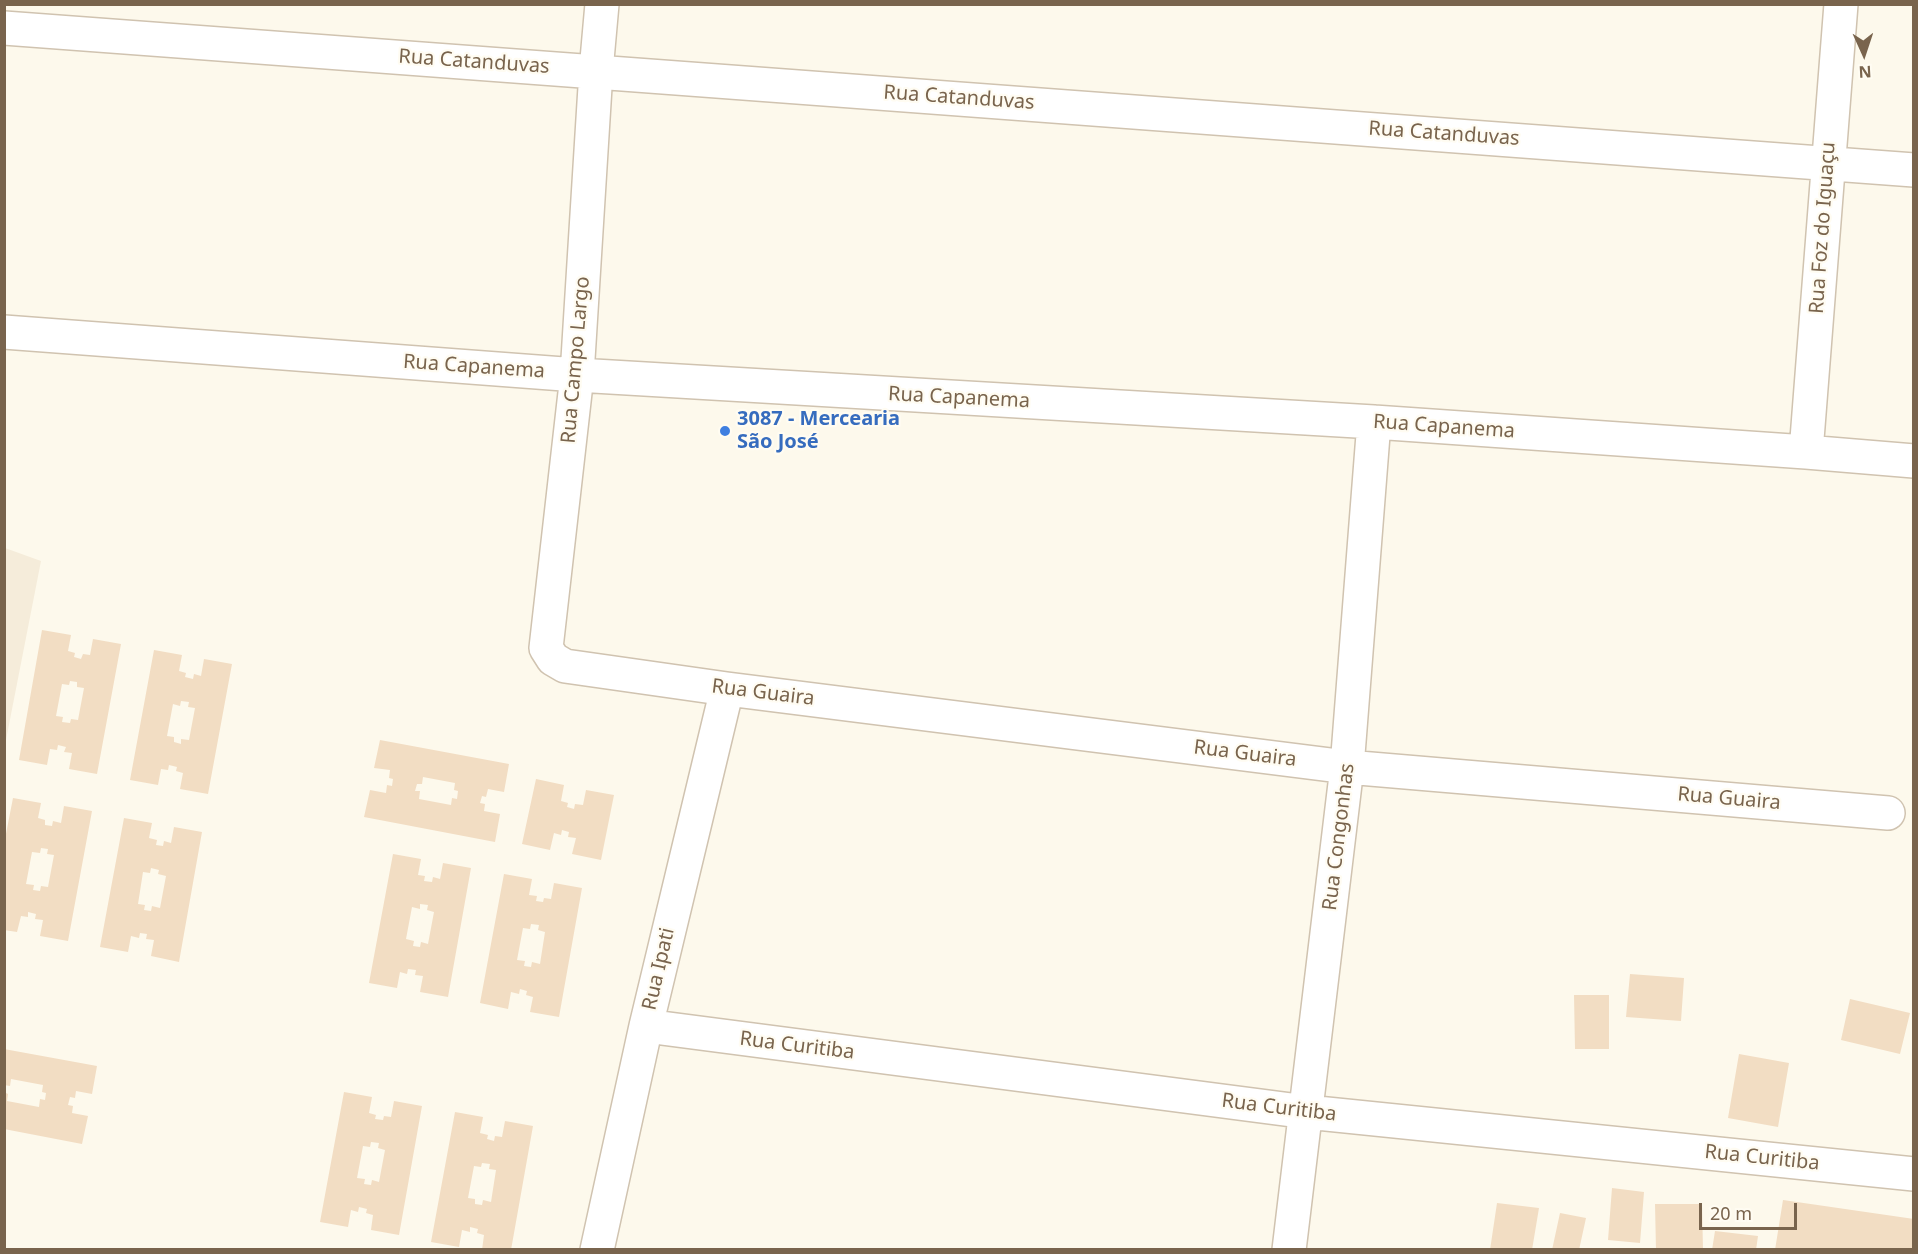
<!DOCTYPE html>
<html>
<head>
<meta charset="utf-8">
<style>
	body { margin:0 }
	#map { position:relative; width:1918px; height:1254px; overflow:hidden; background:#fdf9ec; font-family:"Noto Sans",sans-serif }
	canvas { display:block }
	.frame { position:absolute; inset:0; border:6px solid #79644d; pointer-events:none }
	.north { position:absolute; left:1834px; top:24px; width:60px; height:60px; -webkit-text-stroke:4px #fffcf2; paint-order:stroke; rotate:177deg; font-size:16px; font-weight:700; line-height:24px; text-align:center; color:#79644d }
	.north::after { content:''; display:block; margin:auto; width:21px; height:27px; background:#79644d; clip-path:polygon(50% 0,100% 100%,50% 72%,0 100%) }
	.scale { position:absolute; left:1699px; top:1203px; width:98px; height:27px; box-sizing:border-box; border:3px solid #79644d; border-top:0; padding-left:8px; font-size:18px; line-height:21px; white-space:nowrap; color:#79644d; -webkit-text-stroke:4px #fffcf2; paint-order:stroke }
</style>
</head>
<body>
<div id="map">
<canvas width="1918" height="1254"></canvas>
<div class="frame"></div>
<div class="north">N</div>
<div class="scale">20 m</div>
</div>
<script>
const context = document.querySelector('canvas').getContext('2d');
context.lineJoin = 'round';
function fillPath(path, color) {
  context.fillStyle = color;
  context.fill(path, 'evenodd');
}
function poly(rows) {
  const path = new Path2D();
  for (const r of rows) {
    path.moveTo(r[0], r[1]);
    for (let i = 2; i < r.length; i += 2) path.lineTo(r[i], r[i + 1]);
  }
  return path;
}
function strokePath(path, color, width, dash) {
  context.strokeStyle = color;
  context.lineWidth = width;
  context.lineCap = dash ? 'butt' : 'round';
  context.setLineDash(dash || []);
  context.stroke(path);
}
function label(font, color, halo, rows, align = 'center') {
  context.font = font + ' "Noto Sans",sans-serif';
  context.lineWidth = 4.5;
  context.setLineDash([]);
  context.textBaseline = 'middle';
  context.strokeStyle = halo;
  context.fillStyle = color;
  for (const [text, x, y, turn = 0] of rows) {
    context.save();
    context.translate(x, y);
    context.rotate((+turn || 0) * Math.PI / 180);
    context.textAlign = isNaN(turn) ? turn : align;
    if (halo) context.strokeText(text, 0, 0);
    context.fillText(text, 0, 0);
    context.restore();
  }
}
const residential = poly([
	[5,548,41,561,5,745,4,548]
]);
const building = poly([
	[42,630,71,635,68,651,75,653,74,657,81,659,83,654,90,655,93,639,121,644,97,774,69,769,72,753,64,752,66,747,58,745,57,750,50,749,47,765,19,760],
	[70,681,77,682,77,687,84,688,78,720,71,719,70,723,62,722,63,717,56,716,62,684,69,685],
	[154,650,182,655,179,671,186,673,185,677,193,679,194,674,201,676,204,659,232,664,208,794,180,789,183,773,176,771,177,767,169,765,168,770,161,769,158,785,130,780],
	[181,701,189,702,188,707,195,708,189,740,181,739,181,744,174,742,174,737,167,736,173,704,180,706],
	[380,740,509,764,504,792,488,789,486,797,482,796,480,803,485,804,484,811,500,814,495,842,364,817,370,790,386,793,387,785,392,786,393,779,389,778,390,770,374,768],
	[423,777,455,783,454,790,458,791,457,799,452,798,451,805,419,799,420,791,415,791,417,784,422,784],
	[536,779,564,785,561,801,568,803,567,807,574,809,575,804,583,805,586,790,614,795,601,860,572,854,576,838,568,837,569,832,562,830,561,835,554,833,550,850,522,844],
	[13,798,41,803,38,818,45,820,45,825,52,826,53,821,61,823,64,806,92,811,68,941,40,936,43,920,35,919,36,914,28,912,28,917,21,916,17,932,4,930,4,844],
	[41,848,48,849,47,854,54,855,48,887,41,886,40,891,33,890,34,885,26,884,32,852,40,853],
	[124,818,152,823,149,838,157,840,156,845,163,846,164,841,171,843,174,827,202,832,179,962,151,956,154,940,146,939,147,934,140,933,139,938,131,936,128,952,100,947],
	[151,868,159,870,158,874,166,876,160,908,152,906,151,911,144,910,145,905,138,904,143,872,150,873],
	[393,854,421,859,418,875,425,876,424,881,432,882,433,877,440,879,443,863,471,868,448,997,420,992,423,976,415,975,416,970,408,969,407,974,400,972,397,988,369,983],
	[420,904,428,905,427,910,434,912,428,944,421,942,420,947,413,946,414,941,406,939,412,907,420,909],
	[504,874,532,879,529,895,537,896,536,901,543,902,544,898,551,899,554,883,582,888,559,1017,530,1012,533,997,526,995,527,991,520,989,519,994,511,992,508,1009,480,1003],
	[531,924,539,925,538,930,545,932,540,964,532,962,531,967,524,966,525,961,517,960,523,928,530,929],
	[1630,974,1684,978,1681,1021,1626,1017],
	[1574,995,1609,995,1609,1049,1575,1049],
	[1850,999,1910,1013,1900,1054,1841,1040],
	[4,1049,97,1066,92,1094,76,1091,75,1098,70,1097,68,1105,73,1106,72,1113,88,1116,82,1144,4,1129,4,1092,8,1094,7,1101,39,1107,40,1099,45,1100,46,1093,42,1092,43,1085,11,1079,10,1086,4,1085],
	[1739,1054,1789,1063,1778,1127,1728,1118],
	[344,1092,372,1097,369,1113,376,1115,375,1119,383,1120,384,1116,391,1117,394,1101,422,1106,399,1235,371,1230,373,1215,366,1213,367,1209,359,1207,358,1212,351,1210,348,1227,320,1222],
	[371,1142,379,1143,378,1148,385,1150,379,1182,372,1180,371,1185,364,1184,365,1179,357,1178,363,1146,370,1147],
	[455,1112,483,1117,480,1133,488,1135,487,1139,494,1141,495,1136,502,1137,505,1121,533,1126,511,1250,482,1250,484,1235,477,1233,478,1229,470,1227,470,1232,462,1230,459,1247,431,1242],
	[482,1163,490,1164,489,1169,496,1170,491,1202,483,1200,482,1205,475,1204,475,1199,468,1198,474,1166,481,1167],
	[1612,1188,1644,1192,1640,1243,1608,1240],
	[1783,1200,1914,1219,1914,1250,1775,1250],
	[1497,1203,1539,1208,1532,1250,1490,1250],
	[1655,1204,1702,1204,1703,1250,1656,1250],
	[1560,1213,1586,1218,1579,1250,1552,1250],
	[1715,1231,1758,1236,1756,1250,1712,1250]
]);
const minor = poly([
	[602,4,596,71,577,375,546,648,553,659,565,666,727,689,1347,767,1888,813],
	[4,28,1914,170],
	[4,332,577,375,1374,422,1806,452,1914,461],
	[1806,452,1841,4],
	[646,1026,1307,1112,1914,1174],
	[597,1250,646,1026,727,689],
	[1289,1250,1347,767,1374,422]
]);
const markers = [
	[725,431,6,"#3f7fe0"]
];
const streetNames = [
	["Rua Catanduvas",474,62,4],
	["Rua Catanduvas",959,98,4],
	["Rua Catanduvas",1444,134,4],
	["Rua Foz do Iguaçu",1823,228,-86],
	["Rua Campo Largo",576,360,-85],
	["Rua Capanema",474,367,4],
	["Rua Capanema",959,398,3],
	["Rua Capanema",1444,427,4],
	["Rua Guaira",763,693,7],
	["Rua Guaira",1245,754,7],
	["Rua Guaira",1729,799,5],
	["Rua Congonhas",1339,837,-83],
	["Rua Ipati",659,969,-77],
	["Rua Curitiba",797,1046,7],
	["Rua Curitiba",1279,1108,7],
	["Rua Curitiba",1762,1158,6]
];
const shopNames = [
	["3087 - Mercearia",737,419],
	["São José",737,442]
];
fillPath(residential, '#f5ecda');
fillPath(building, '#f2ddc3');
strokePath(minor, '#d0c3b0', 36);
strokePath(minor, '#fff', 33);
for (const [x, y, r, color] of markers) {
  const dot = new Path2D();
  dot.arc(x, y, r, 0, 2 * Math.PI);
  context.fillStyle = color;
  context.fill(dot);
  strokePath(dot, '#fffcf2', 2);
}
label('20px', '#79644d', '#fffcf2', streetNames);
label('bold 20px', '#366cbe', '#fffcf2', shopNames, 'left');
</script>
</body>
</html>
